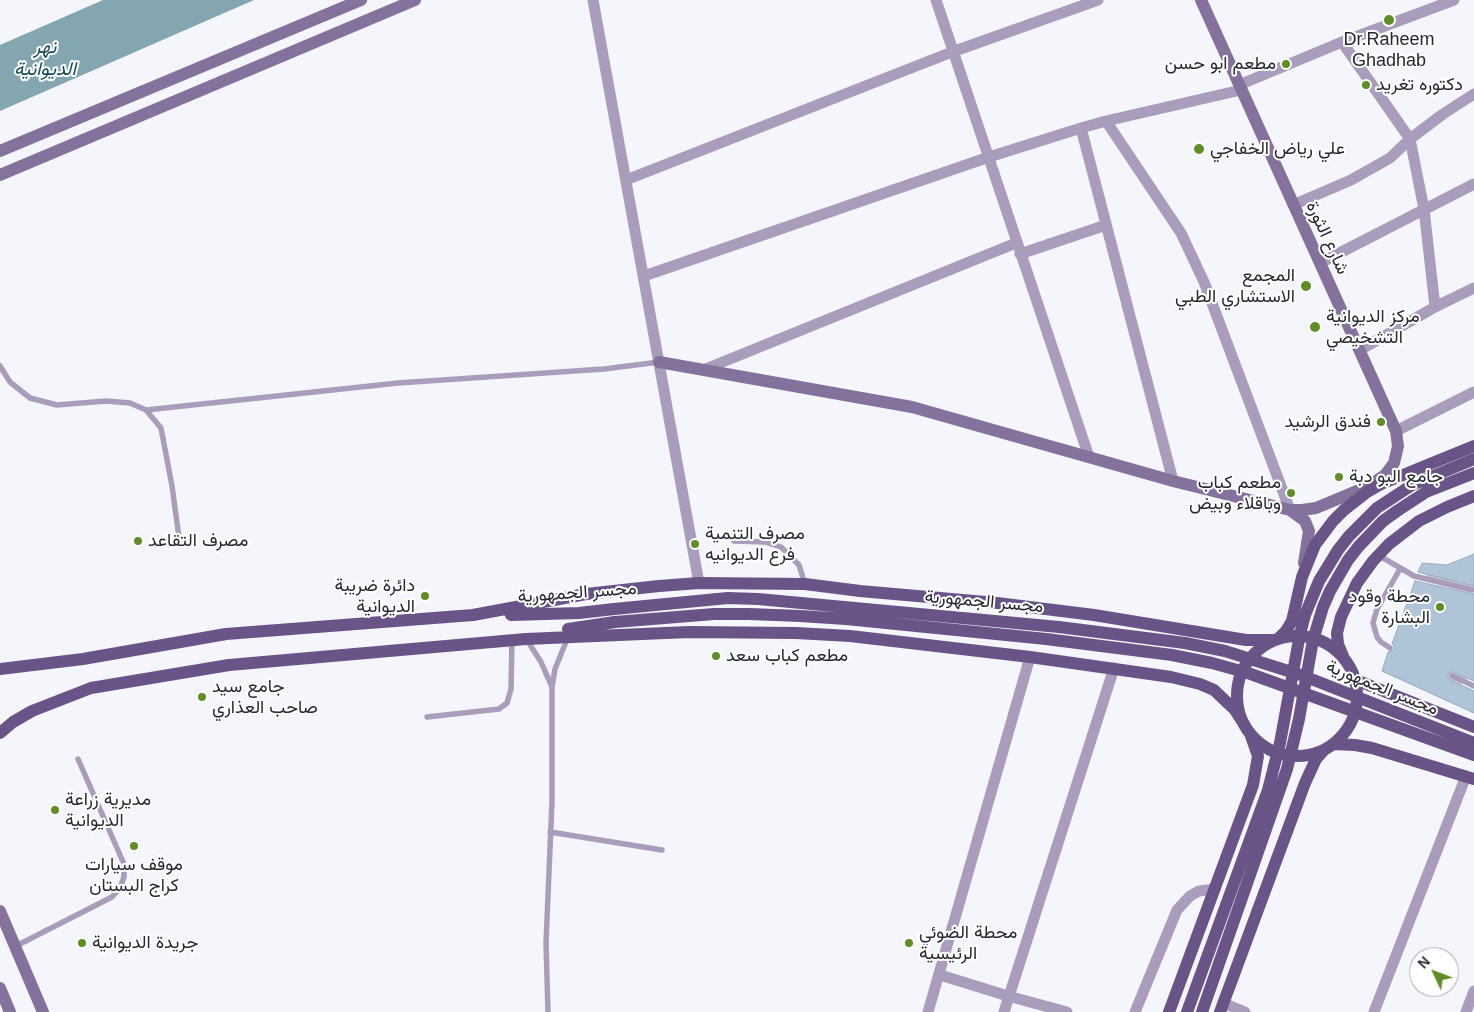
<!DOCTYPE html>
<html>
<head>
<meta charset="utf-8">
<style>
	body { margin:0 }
	#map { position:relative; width:1474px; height:1012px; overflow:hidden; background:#f5f6fb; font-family:Helvetica,sans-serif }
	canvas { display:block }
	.north { position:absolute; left:1409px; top:947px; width:50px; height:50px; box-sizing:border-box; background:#fff; border:1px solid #a8a9ad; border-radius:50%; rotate:313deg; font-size:14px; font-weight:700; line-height:20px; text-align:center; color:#252831 }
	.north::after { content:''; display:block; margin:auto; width:18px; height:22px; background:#5e8e24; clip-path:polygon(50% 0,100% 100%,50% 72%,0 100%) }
</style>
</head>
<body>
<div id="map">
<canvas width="1474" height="1012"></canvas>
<div class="north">N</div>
</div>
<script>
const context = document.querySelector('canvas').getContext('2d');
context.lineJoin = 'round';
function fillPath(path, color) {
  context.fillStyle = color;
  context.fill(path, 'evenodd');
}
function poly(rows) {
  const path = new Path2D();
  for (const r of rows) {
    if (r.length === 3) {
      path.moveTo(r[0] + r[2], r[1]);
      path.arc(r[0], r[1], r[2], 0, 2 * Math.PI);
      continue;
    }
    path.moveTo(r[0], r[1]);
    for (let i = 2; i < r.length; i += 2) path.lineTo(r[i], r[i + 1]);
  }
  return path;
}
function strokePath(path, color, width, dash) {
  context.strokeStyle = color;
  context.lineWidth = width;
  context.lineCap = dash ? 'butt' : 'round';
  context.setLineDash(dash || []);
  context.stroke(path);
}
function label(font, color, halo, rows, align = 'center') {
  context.font = font + ' Helvetica,Vazirmatn,sans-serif';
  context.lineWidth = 4;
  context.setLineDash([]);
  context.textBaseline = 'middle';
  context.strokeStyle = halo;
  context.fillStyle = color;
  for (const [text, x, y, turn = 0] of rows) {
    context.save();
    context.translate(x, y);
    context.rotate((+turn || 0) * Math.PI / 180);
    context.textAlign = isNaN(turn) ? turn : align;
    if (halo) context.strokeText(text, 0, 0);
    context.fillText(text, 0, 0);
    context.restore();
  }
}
const water = poly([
	[103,0,254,0,0,111,0,45]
]);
const shadow = poly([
	[1474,555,1474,589,1433,579,1420,572,1447,567],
	[1474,595,1474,681,1468,679,1461,681,1461,686,1474,691,1474,713,1397,678,1383,670,1395,651,1396,646]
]);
const building = poly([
	[1474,554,1474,586,1418,572,1422,563,1447,565,1474,554],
	[1415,581,1474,594,1474,681,1453,672,1450,672,1447,676,1450,680,1474,691,1474,713,1382,671,1388,652,1394,650,1394,646,1392,644,1415,581]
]);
const lane = poly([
	[0,366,10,382,30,398,57,405,106,401,130,403,146,410,161,428,172,486,180,545],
	[146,410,398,383,604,369,659,362],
	[734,541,765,542,781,547,799,565,805,584],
	[1378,555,1414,576,1472,590],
	[527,640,541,662,552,687],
	[1390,648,1381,642,1377,637,1373,623,1377,609,1400,569],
	[1452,676,1474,686],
	[427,717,499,709,507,703,511,689,512,640],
	[550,832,662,850],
	[14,947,112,897,120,888,124,877,124,864,78,759],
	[548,1012,546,943,552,801,552,687,555,669,568,637]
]);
const street = poly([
	[593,0,699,583],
	[936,0,1089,457],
	[1342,42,1410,139,1424,209,1435,307],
	[1239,85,1342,42,1454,0],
	[1106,121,1181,233,1204,282,1290,510],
	[1081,128,1173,481],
	[626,180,952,52,1098,0],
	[1293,205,1351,180,1390,158,1410,139,1443,114,1474,94],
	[1020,254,1106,225],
	[1320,263,1474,184],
	[644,276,989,157,1081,128,1106,121,1241,90],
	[1360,350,1435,307,1474,288],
	[703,370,1016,243],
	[1396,431,1474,392],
	[940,975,1008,996,1067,1012],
	[1223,1003,1245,1012],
	[928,1012,1030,657],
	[1004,1012,1114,668],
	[1135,1012,1177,910,1190,896,1199,891,1215,889],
	[1374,1012,1466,776],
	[1466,1012,1474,991]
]);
const secondary = poly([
	[1201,0,1396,431,1398,446,1394,463,1385,475,1369,486],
	[0,151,361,0],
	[0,175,415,0],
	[659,362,912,407,1173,481,1290,510,1302,510,1316,508,1376,483],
	[1290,510,1305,521,1309,531,1304,563],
	[0,911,43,1012],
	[0,988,10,1012]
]);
const primary = poly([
	[511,615,579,613,614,609],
	[568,629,615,622],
	[1297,696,60],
	[1278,639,1286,631,1292,621,1302,577,1315,545,1333,521,1344,510,1367,492,1381,484,1474,446],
	[1343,656,1338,644,1337,633,1341,617,1357,583,1373,561,1389,544,1419,521,1447,507,1474,496],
	[0,669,83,659,226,634,473,615,586,594,659,586,699,583,805,584,860,591,997,603,1094,615,1246,640,1274,640],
	[1356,680,1474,727],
	[0,733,13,722,32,711,91,688,229,665,526,639,689,632,796,633,850,636,1030,657,1171,677,1200,684,1214,690,1235,710,1244,724],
	[1333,744,1355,745,1372,748,1474,779],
	[1169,1012,1253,785,1258,756,1251,736],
	[1220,1012,1305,783,1316,759,1324,750]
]);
const primaryBridge = poly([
	[614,609,728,598,758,599,1059,627,1185,643,1225,651,1301,675,1474,743],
	[615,622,714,614,749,614,800,616,846,619,1046,639,1172,655,1212,663,1248,673,1474,755],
	[1187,1012,1268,790,1280,743,1300,634,1305,615,1319,581,1338,550,1349,536,1377,508,1412,485,1474,459],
	[1202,1012,1287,769,1299,719,1313,640,1323,607,1330,591,1348,560,1359,546,1383,521,1397,511,1426,492,1474,473]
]);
const markers = [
	[1389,20,6,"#5e8e24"],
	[1286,64,5,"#5e8e24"],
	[1366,85,5,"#5e8e24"],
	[1199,149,6,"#5e8e24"],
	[1306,286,6,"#5e8e24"],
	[1315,327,6,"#5e8e24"],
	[1381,422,5,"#5e8e24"],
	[1339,477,5,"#5e8e24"],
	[1291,493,5,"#5e8e24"],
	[138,541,5,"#5e8e24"],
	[695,544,5,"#5e8e24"],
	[425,596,5,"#5e8e24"],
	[1440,607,5,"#5e8e24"],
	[716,656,5,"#5e8e24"],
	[202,697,5,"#5e8e24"],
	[55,810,5,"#5e8e24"],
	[134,846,5,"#5e8e24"],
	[82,943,5,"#5e8e24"],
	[909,943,5,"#5e8e24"]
];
const poiNames = [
	["Dr.Raheem",1389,40,"center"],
	["Ghadhab",1389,61,"center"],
	["مطعم ابو حسن",1276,64,"right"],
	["دكتوره تغريد",1376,85],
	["علي رياض الخفاجي",1210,149],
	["المجمع",1295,276,"right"],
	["الاستشاري الطبي",1295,297,"right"],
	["مركز الديوانية",1326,317],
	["التشخيصي",1326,338],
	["فندق الرشيد",1371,422,"right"],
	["جامع البو دبة",1349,477],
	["مطعم كباب",1281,483,"right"],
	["وباقلاء وبيض",1281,504,"right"],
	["مصرف التنمية",705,534],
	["فرع الديوانيه",705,555],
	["مصرف التقاعد",148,541],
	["دائرة ضريبة",415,586,"right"],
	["الديوانية",415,607,"right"],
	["محطة وقود",1430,597,"right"],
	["البشارة",1430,618,"right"],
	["مطعم كباب سعد",726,656],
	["جامع سيد",212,687],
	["صاحب العذاري",212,708],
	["مديرية زراعة",65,800],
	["الديوانية",65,821],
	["موقف سيارات",134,865,"center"],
	["كراج البستان",134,886,"center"],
	["محطة الضوئي",919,933],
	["الرئيسية",919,954],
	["جريدة الديوانية",92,943]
];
const streetNames = [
	["شارع الثورة",1327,238,65],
	["مجسر الجمهورية",577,593,-4],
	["مجسر الجمهورية",984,602,5],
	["مجسر الجمهورية",1382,688,22]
];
const waterNames = [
	["نهر",45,48],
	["الديوانية",45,70]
];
fillPath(water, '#84a6b0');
fillPath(shadow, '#0003');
fillPath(building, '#afc4d7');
strokePath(building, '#97acbf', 1);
strokePath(lane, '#a99dbb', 5.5);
strokePath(street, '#a99dbb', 11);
strokePath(secondary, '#84729d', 12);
strokePath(primary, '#6a5387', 12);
strokePath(primaryBridge, '#6a5387', 12);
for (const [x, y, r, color] of markers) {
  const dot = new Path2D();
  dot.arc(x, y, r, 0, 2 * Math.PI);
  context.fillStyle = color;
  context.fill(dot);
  strokePath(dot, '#fff', 2);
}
label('18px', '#252831', '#fff', poiNames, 'left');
label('18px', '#252831', '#fff', streetNames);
label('italic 19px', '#174a56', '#fff', waterNames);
</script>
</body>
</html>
